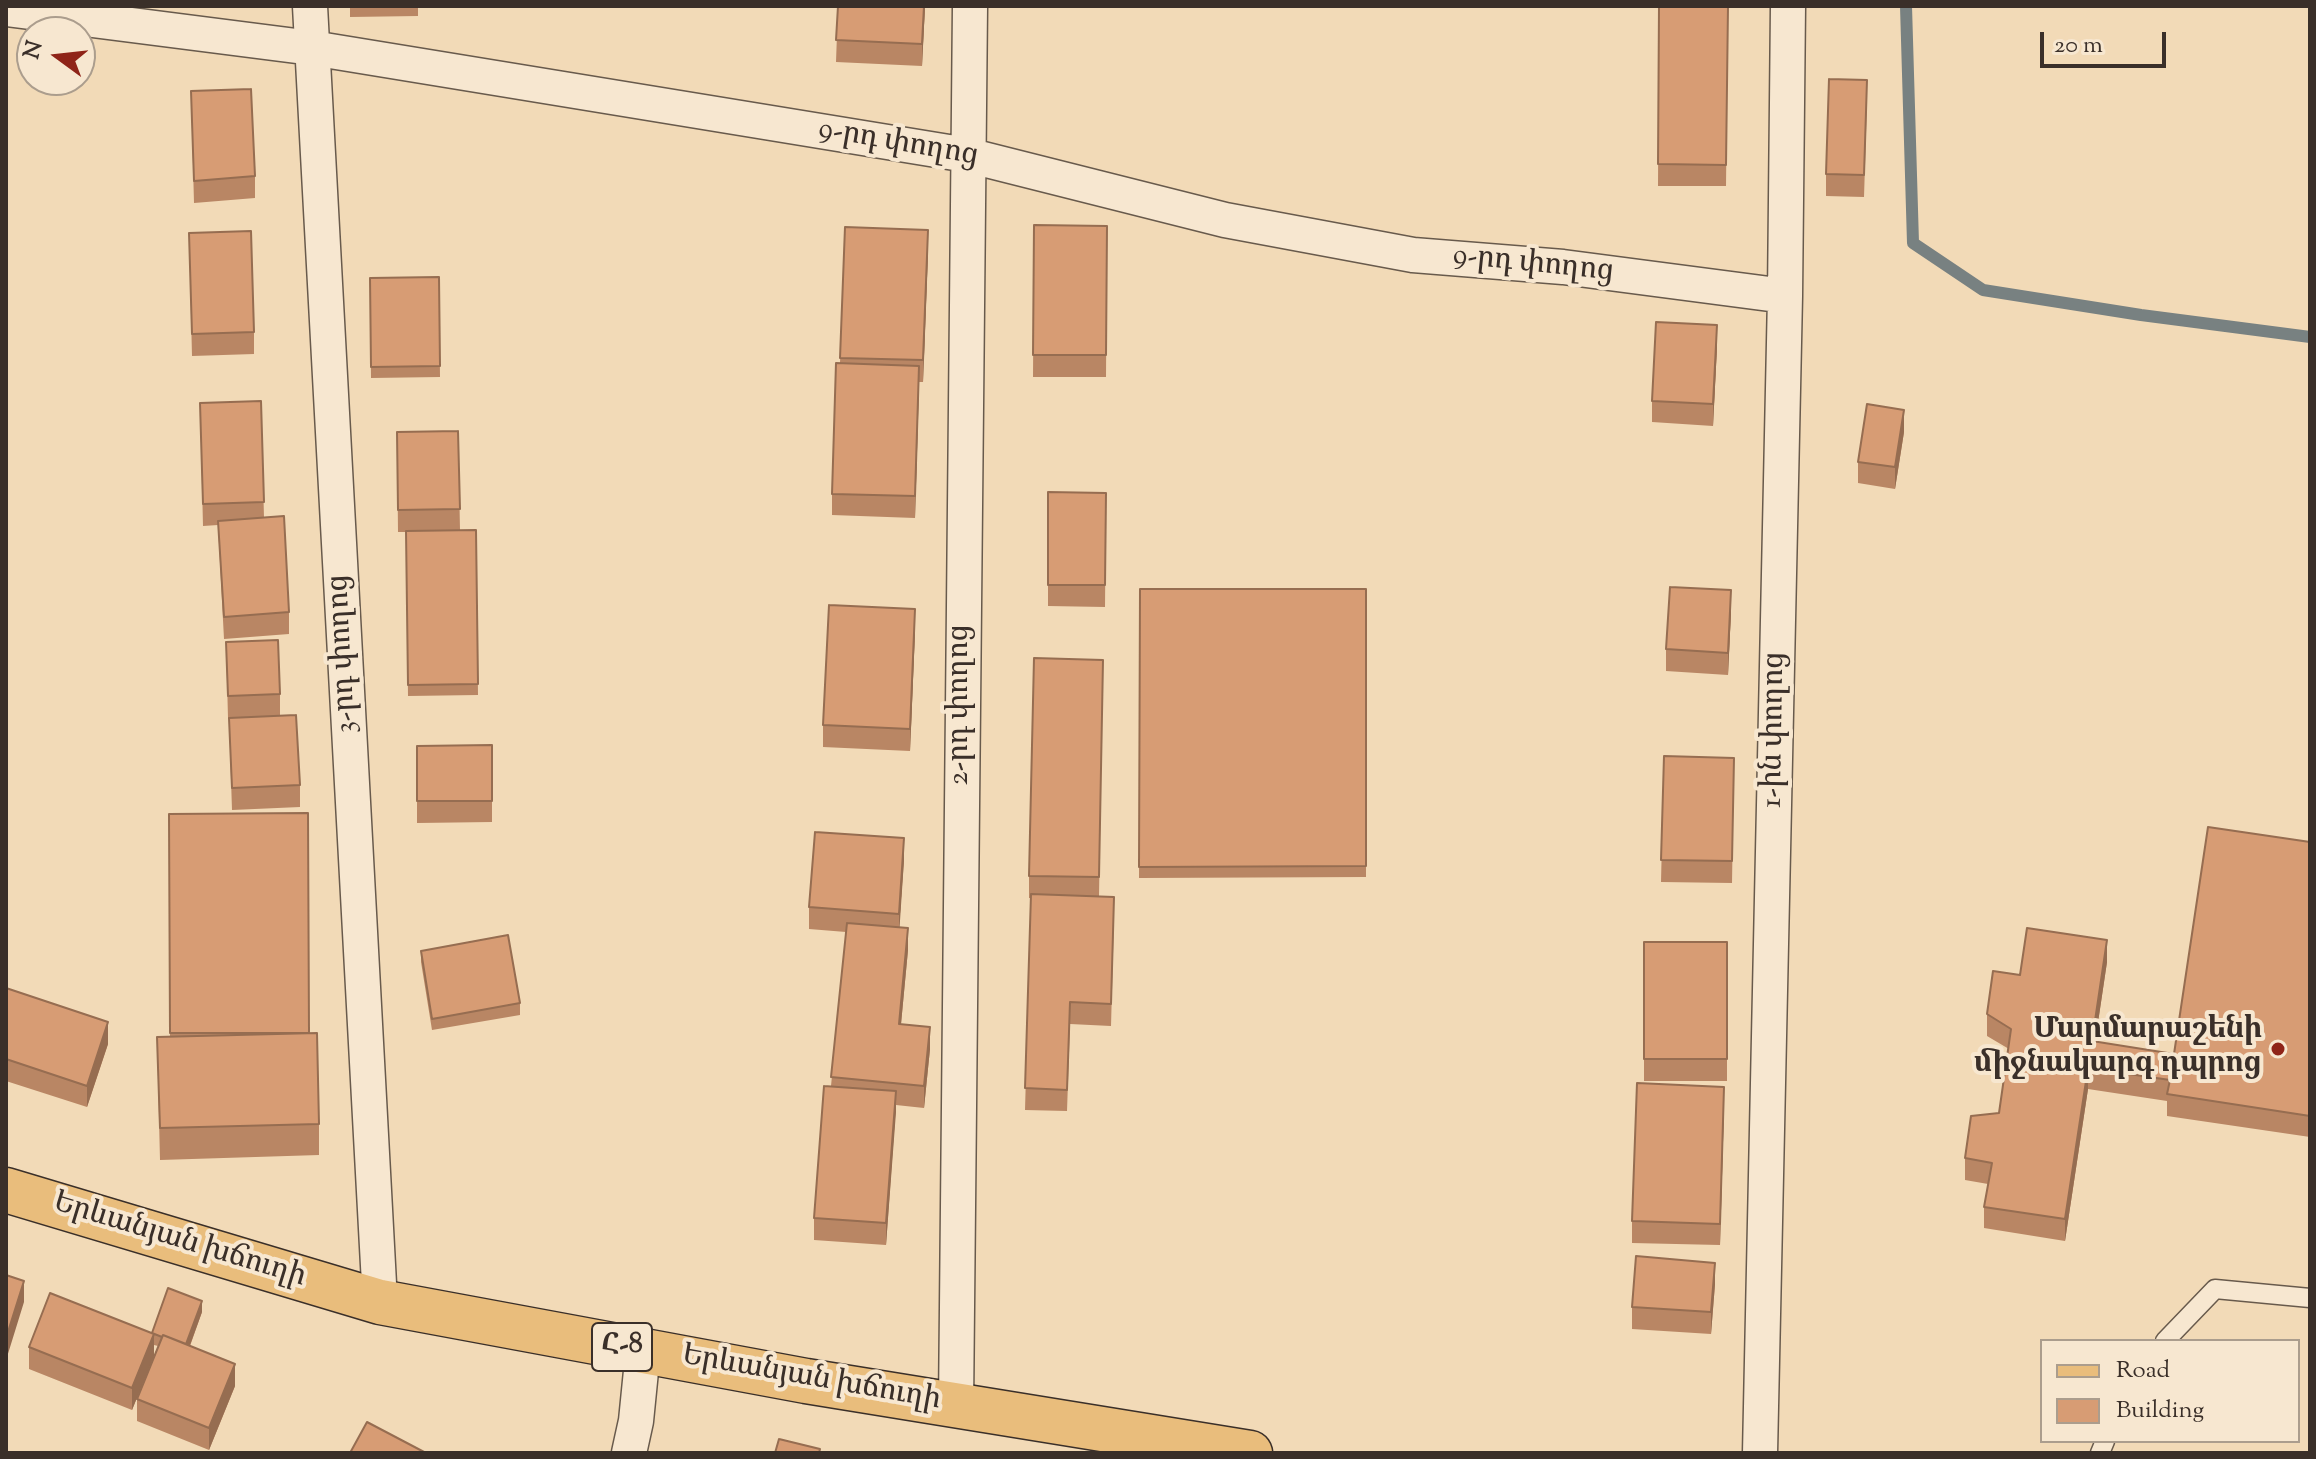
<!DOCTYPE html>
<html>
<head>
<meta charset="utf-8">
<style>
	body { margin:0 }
	#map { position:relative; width:2316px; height:1459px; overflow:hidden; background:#f2dab7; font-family:"Sorts Mill Goudy",serif }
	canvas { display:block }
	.frame { position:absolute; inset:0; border:8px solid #3a2f29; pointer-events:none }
	.legend { position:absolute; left:2040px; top:1339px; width:260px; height:104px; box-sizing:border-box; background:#f7e7d0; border:2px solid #ab9d8d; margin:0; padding:10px 14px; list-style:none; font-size:24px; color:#3a2f29 }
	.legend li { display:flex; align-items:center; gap:16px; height:40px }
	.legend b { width:40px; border:2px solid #ab9d8d }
	.north { position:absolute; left:16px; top:16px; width:80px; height:80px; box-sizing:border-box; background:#f7e7d0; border:2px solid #ab9d8d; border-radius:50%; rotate:285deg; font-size:22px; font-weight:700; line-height:32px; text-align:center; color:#3a2f29 }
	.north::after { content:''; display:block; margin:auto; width:28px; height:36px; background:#8f2418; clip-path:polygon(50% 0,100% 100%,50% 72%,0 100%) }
	.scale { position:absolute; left:2040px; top:32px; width:126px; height:36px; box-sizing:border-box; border:4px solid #3a2f29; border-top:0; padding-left:10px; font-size:24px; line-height:28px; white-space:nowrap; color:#3a2f29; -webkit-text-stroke:6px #f7e7d0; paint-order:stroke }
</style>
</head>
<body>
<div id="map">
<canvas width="2316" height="1459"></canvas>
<div class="frame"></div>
<ul class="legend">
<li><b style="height:10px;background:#e9bd7c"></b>Road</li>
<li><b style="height:22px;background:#d79c74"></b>Building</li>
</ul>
<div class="north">N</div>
<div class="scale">20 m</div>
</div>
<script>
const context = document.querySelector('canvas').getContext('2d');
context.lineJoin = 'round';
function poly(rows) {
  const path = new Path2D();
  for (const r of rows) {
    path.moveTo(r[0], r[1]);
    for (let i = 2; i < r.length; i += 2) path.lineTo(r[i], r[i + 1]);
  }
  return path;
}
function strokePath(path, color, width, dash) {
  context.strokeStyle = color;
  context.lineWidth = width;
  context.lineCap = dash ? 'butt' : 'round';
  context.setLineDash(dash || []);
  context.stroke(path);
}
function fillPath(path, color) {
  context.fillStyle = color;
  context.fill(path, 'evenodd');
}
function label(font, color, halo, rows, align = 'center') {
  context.font = font + ' "Sorts Mill Goudy","Noto Serif Armenian",serif';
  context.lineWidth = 8;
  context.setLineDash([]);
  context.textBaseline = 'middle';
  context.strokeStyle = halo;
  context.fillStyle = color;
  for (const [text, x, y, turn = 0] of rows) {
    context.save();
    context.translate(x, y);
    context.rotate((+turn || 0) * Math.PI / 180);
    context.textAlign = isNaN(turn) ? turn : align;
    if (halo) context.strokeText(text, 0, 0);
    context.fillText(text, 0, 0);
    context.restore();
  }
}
const stream = poly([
	[1906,6,1913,243,1983,290,2141,315,2310,337]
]);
const lane = poly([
	[2165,1341,2215,1289,2310,1298],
	[2100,1453,2105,1441]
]);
const street = poly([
	[310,6,380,1302],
	[6,9,312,48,967,155,1225,220,1413,255,1563,267,1785,296],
	[956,1405,970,6],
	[629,1453,636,1421,643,1351],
	[1760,1453,1785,296,1788,6]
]);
const primary = poly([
	[6,1190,380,1302,806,1381,1250,1453]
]);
const wall = poly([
	[350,6,418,6,418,16,350,17],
	[838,6,925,6,922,66,836,62],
	[1659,6,1728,6,1726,186,1658,186],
	[191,91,255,176,255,198,194,203],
	[1867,102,1864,197,1826,196,1826,174],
	[1034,225,1107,226,1106,377,1033,377],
	[845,227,928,252,923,382,919,382,915,518,832,515,832,494,840,363],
	[189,233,254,332,254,354,192,356],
	[439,277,440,377,371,378,370,278],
	[1717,347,1713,426,1652,422,1652,401],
	[261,401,264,518,289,612,289,634,224,639,218,525,203,526,200,403],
	[458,431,460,530,476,530,478,695,408,696,406,532,398,532,397,432],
	[1904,432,1895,489,1858,483,1858,462],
	[1048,492,1106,493,1105,607,1048,606],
	[1140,589,1366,589,1366,877,1139,878],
	[1731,612,1728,675,1666,671,1666,649],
	[915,631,910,751,823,747,823,725],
	[226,642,280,694,280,716,300,785,300,807,232,810,229,718,275,716,228,718],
	[1103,660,1099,896,1114,918,1111,1026,1070,1024,1067,1111,1025,1110,1031,898,1029,898,1029,876],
	[492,745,492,822,417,823,417,746],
	[1664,756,1734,758,1732,883,1661,882],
	[169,814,309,1033,319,1124,319,1155,160,1160,157,1037,170,1037],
	[2310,842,2310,1137,2167,1116,2167,1101,2088,1089,2065,1241,1984,1228,1984,1207,1988,1184,1965,1180,1965,1158,1999,1113,2009,1049,1987,1036,1987,1014,2020,975,2107,962,2095,1042,2174,1054],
	[904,860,899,927,908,950,901,1024,930,1049,924,1108,896,1105,886,1245,814,1240,814,1218,831,1086,846,932,809,929,809,907],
	[1644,942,1727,942,1727,1081,1644,1081],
	[421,951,520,1003,520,1015,432,1030,421,962],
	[6,988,108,1044,87,1107,6,1081],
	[1724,1108,1720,1245,1632,1243,1632,1221],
	[1715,1284,1711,1334,1632,1329,1632,1307],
	[202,1312,190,1346,235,1386,209,1450,137,1421,137,1399,158,1346,154,1345,154,1356,132,1410,29,1369,29,1347,152,1333]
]);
const shadedWall = poly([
	[924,6,925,6,922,66,922,44],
	[928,230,928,252,923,382,923,360],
	[1717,325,1717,347,1713,426,1713,404],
	[919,366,919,388,915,518,915,496],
	[1904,410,1904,432,1895,489,1895,467],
	[1731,590,1731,612,1728,675,1728,653],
	[915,609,915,631,910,751,910,729],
	[904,838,904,860,899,936,899,914],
	[908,928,908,950,899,1045,899,1024],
	[2107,940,2107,962,2092,1063,2092,1041],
	[108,1022,108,1044,87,1107,87,1086],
	[930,1027,930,1049,924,1108,924,1086],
	[2088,1068,2088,1089,2065,1241,2065,1219],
	[1724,1087,1724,1108,1720,1245,1720,1224],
	[896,1091,896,1112,886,1245,886,1223],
	[1715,1263,1715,1284,1711,1334,1711,1312],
	[24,1281,24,1302,7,1357,7,1335],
	[202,1301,202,1312,186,1356,186,1345],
	[154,1334,154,1356,132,1410,132,1388],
	[235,1364,235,1386,209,1450,209,1428]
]);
const building = poly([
	[838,6,924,6,922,44,836,40,838,6],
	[1659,6,1728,6,1726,165,1658,164,1659,6],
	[1829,79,1867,80,1864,175,1826,174,1829,79],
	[251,89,255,176,194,181,191,91,251,89],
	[1034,225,1107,226,1106,355,1033,355,1034,225],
	[845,227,928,230,923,360,840,358,845,227],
	[251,231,254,332,192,334,189,233,251,231],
	[439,277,440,366,371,367,370,278,439,277],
	[1656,322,1717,325,1713,404,1652,401,1656,322],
	[836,363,919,366,915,496,832,494,836,363],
	[261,401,264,502,203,504,200,403,261,401],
	[1867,404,1904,410,1895,467,1858,462,1867,404],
	[458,431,460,509,398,510,397,432,458,431],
	[1048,492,1106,493,1105,585,1048,585,1048,492],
	[284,516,289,612,224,617,218,521,284,516],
	[476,530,478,684,408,685,406,531,476,530],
	[1670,587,1731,590,1728,653,1666,649,1670,587],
	[1140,589,1366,589,1366,866,1139,867,1140,589],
	[829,605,915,609,910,729,823,725,829,605],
	[278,640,280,694,228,696,226,642,278,640],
	[1034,658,1103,660,1099,877,1029,876,1034,658],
	[296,715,300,785,232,788,229,718,296,715],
	[492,745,492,801,417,801,417,746,492,745],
	[1664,756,1734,758,1732,861,1661,860,1664,756],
	[308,813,309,1033,170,1033,169,814,308,813],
	[2208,827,2310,842,2310,1116,2167,1094,2170,1080,2088,1068,2065,1219,1984,1207,1992,1163,1965,1158,1971,1116,1999,1113,2011,1029,1987,1014,1993,971,2020,975,2027,928,2107,940,2092,1041,2174,1054,2208,827],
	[815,832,904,838,899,914,809,907,815,832],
	[1031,894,1114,897,1111,1004,1070,1002,1067,1090,1025,1088,1031,894],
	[847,923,908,928,899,1024,930,1027,924,1086,831,1077,847,923],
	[508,935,520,1003,432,1019,421,951,508,935],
	[1644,942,1727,942,1727,1059,1644,1059,1644,942],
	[6,988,108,1022,87,1086,6,1059,6,988],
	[317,1033,319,1124,160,1128,157,1037,317,1033],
	[1637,1083,1724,1087,1720,1224,1632,1221,1637,1083],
	[824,1086,896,1091,886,1223,814,1218,824,1086],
	[1636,1256,1715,1263,1711,1312,1632,1307,1636,1256],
	[6,1275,24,1281,7,1335,6,1335,6,1275],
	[168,1288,202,1301,186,1344,163,1335,162,1337,152,1333,168,1288],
	[50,1293,154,1334,132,1388,29,1347,50,1293],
	[163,1335,235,1364,209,1428,137,1399,163,1335],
	[367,1422,426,1453,350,1453,367,1422],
	[779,1439,820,1449,819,1453,775,1453,779,1439]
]);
const markers = [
	[2278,1049,8,"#8f2418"]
];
const shields = [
	[622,1347,60]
];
const shieldNames = [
	["Հ-8",622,1347]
];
const streetNames = [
	["9-րդ փողոց",898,145,10],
	["9-րդ փողոց",1533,266,6],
	["3-րդ փողոց",345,654,-93],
	["2-րդ փողոց",962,705,-90],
	["1-ին փողոց",1776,730,-89],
	["Երևանյան խճուղի",179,1242,17],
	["Երևանյան խճուղի",811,1380,10]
];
const poiNames = [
	["Մարմարաշենի",2262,1032],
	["միջնակարգ դպրոց",2262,1066]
];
strokePath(stream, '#788181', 12);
strokePath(lane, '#685a4c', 21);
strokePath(street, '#685a4c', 37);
strokePath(primary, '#3a2f29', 47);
strokePath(lane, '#f7e7d0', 18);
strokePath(street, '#f7e7d0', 34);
strokePath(primary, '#e9bd7c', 44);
fillPath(wall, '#b98664');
fillPath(shadedWall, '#966d51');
fillPath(building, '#d79c74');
strokePath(building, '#966d51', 2);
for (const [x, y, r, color] of markers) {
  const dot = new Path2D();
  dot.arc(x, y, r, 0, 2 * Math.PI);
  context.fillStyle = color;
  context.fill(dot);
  strokePath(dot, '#f7e7d0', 3);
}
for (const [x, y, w] of shields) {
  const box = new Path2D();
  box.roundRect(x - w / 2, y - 24, w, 48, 6);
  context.fillStyle = '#f7e7d0';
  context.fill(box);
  strokePath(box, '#3a2f29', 2);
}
label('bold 28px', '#3a2f29', null, shieldNames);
label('30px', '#3a2f29', '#f7e7d0', streetNames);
label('bold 30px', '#3a2f29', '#f7e7d0', poiNames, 'right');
</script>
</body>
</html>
